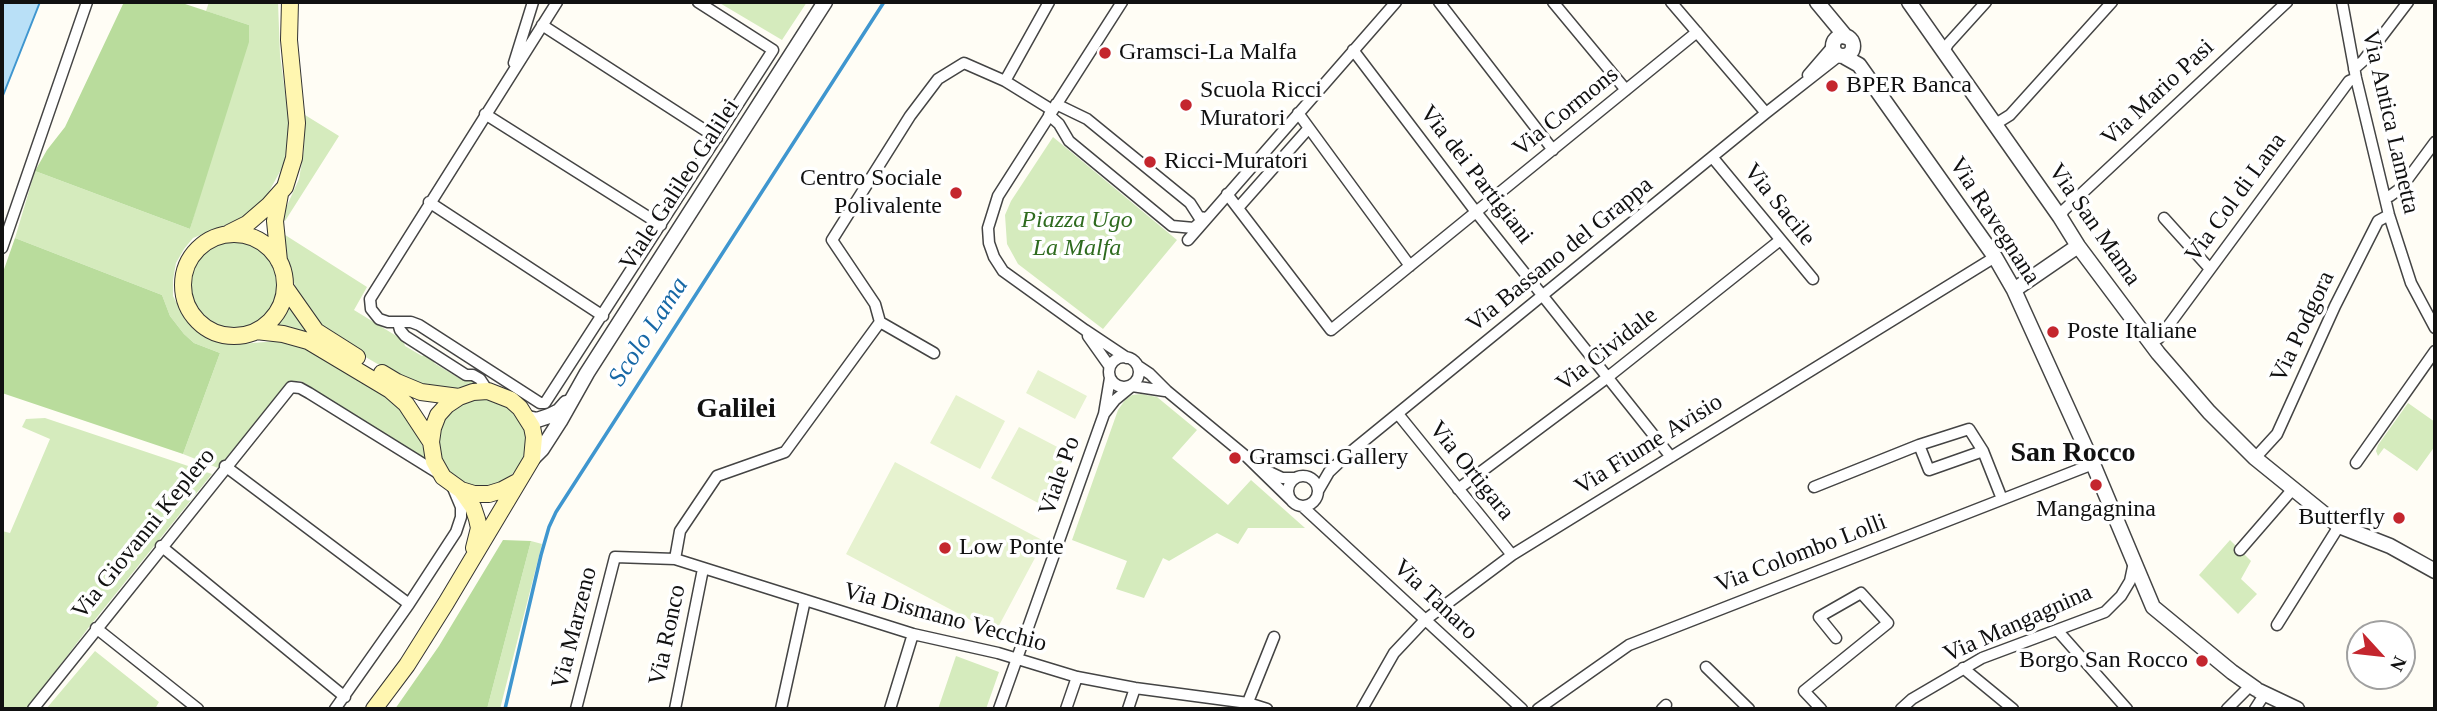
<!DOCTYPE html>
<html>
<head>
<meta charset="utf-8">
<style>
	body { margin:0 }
	#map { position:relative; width:2437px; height:711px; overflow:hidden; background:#fffdf5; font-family:Georgia,serif }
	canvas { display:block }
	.frame { position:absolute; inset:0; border:4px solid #111; pointer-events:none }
	.north { position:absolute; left:2346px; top:620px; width:70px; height:70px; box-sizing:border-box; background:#fff; border:2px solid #a0a0a0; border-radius:50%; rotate:117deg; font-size:19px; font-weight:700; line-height:28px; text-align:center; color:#111 }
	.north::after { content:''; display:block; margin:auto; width:24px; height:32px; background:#c4262e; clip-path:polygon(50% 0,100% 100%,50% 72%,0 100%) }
</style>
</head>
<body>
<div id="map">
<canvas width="2437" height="711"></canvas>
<div class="frame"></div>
<div class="north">N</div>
</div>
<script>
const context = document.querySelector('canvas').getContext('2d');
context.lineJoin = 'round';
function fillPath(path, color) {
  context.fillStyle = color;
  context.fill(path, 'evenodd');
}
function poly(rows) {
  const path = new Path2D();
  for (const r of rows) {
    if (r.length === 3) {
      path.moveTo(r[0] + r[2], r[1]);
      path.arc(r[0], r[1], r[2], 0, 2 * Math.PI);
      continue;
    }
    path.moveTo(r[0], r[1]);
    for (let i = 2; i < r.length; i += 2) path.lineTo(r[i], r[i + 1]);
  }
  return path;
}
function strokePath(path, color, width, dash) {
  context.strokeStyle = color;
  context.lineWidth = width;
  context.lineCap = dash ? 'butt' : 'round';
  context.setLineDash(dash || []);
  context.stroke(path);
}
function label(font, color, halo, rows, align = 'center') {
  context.font = font + ' Georgia,serif';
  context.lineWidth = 7;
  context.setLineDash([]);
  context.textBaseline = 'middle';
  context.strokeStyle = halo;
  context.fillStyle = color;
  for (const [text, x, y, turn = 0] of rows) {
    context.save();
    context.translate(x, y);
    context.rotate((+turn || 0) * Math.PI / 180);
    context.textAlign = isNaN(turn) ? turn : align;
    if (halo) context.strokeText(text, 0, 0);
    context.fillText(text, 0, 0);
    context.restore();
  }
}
const green = poly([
	[209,2,278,2,280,55,289,121,288,144,283,166,265,199,251,212,235,221,193,238,184,249,176,263,173,280,173,296,185,319,198,332,223,342,241,344,277,341,305,345,399,402,414,424,425,453,424,459,301,381,289,381,218,468,183,454,220,353,194,343,184,334,170,316,162,295,15,238,35,171,190,229,249,25,206,11],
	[718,2,807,2,782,40],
	[305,115,339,136,285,221,282,219,285,210,299,179,304,150],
	[1053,137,1177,240,1103,329,1018,264,1007,244,1005,215,1011,201],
	[282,233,367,287,354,310,403,340,405,346,422,356,427,353,434,357,434,363,462,380,468,378,478,383,478,386,451,389,412,384,326,334,303,307,283,253],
	[233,285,44],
	[287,304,290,304,309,334,274,327,282,317],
	[1141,394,1157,397,1197,430,1172,458,1228,505,1251,480,1305,528,1248,528,1238,544,1217,533,1169,561,1163,558,1144,598,1116,589,1127,561,1072,540,1118,410,1125,400,1132,395],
	[482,442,44],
	[2408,403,2435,422,2435,446,2417,471,2384,448,2378,456,2376,451,2378,445],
	[45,418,212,474,89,627,27,709,2,709,2,531,10,533,50,439,22,427,26,419],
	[2230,540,2251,561,2241,579,2257,594,2238,614,2199,575],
	[531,541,542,544,500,709,487,709],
	[95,651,159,702,155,709,46,709],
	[956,656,999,672,986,709,938,709]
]);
const forest = poly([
	[124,2,179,2,249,25,249,42,190,229,35,171,47,150,65,127],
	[15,238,162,295,170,316,184,334,194,343,220,353,183,454,2,393,2,275],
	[503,540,531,541,487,709,395,709,439,646]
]);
const pitch = poly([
	[1038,370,1087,396,1075,419,1026,393],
	[956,395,1005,421,980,469,930,443],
	[1019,427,1067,452,1040,504,991,478],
	[895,462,1044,541,995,633,846,554]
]);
const water = poly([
	[2,2,40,2,2,98,2,2]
]);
const stream = poly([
	[505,709,541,555,549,527,556,512,884,2]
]);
const minor = poly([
	[557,2,370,299,371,309,379,319,388,322,411,322,419,325,540,403,545,403,773,50,698,2],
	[1122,2,998,196,988,228,989,243,994,257,1003,271,1085,330,1127,358],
	[1439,2,1553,150],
	[1553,2,1626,90],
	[1671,2,1766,113],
	[2342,2,2356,78,2389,215,2411,283,2435,328],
	[542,25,717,138],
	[1353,50,1476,212,1671,457],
	[1944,51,1948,44,1986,2],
	[514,63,533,2],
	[2354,69,2363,61,2408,2],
	[1808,75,1833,46],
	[1005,81,1049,2],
	[1056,104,1087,119,1190,203,1199,217,1206,218],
	[1298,113,1410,266],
	[485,114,661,225],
	[1049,115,1059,124,1069,141,1172,226,1194,228,1198,224],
	[1994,125,2010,115,2112,2],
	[1713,158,1813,279],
	[1227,194,1331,330,1697,32],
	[2385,197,2390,196,2401,188,2435,142],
	[429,202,603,316],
	[1238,208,1308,129],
	[2060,217,2064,210,2287,2],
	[2164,218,2210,269],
	[1188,240,1396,2],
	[2,248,87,2],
	[398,323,400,330,405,336,466,375,473,375,480,379,488,391],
	[1088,336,1110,367],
	[2149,342,2159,338,2163,333,2349,81,2356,78],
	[934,353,880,322,875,304,832,240,910,116,938,79,964,63,1005,81,1052,110],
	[1124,372,15],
	[1138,366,1150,374,1167,391,1248,458,1291,500],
	[1104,414,1115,400,1132,386,1165,391],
	[1398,414,1512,555],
	[1919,445,1929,470,1983,451],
	[2255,458,2277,434,2335,306,2378,221,2389,215],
	[2356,463,2435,351],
	[225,466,409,604],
	[1265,470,1282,478,1295,478],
	[1303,491,15],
	[1814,487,1919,445,1969,429,1983,451,2002,499],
	[1458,489,1608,377,1779,241],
	[1318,491,1329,472,1348,454,1766,113,1840,55],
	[1302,506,1522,709],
	[161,546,345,697],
	[2240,550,2292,490],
	[675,559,680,531,717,476,785,452,880,322],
	[2277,625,2339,526],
	[96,628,198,709],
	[2057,630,2127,709],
	[1706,667,1749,709],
	[1963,668,2013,709],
	[1246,707,1274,637],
	[33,709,291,387,300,388,309,393,441,475],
	[335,709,409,604,456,532,461,517,461,507,453,488],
	[576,709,615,557,675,559,913,634,998,653,1077,677,1135,688,1248,703,1267,709],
	[675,709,703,569],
	[781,709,805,600],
	[890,709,913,634],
	[999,709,1104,414,1110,378],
	[1066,709,1077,677],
	[1128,709,1135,688],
	[1362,709,1394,653,1425,620,1512,555,1995,257],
	[1538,709,1629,645,2093,464],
	[1662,709,1666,705],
	[1821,709,1804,691,1888,623,1861,593,1819,617,1836,638],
	[1901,709,1912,699,1982,658,2105,612,2121,596,2130,581,2134,562],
	[2227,709,2251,685],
	[2255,709,2264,695]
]);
const tertiary = poly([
	[1817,2,1846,37],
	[1909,2,2060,217,2078,246,2158,353,2209,412,2255,458,2339,526,2390,546,2435,571],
	[1843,46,10],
	[1843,56,1859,65,1995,257,2014,290,2093,464,2153,607,2232,672,2256,689],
	[2014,290,2078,246],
	[528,418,537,420,549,416,559,411,566,403],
	[532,459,542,449,560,421,587,373,825,2],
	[2259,691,2297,709]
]);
const secondary = poly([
	[229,233,247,224,269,205,285,187,294,158,297,123,289,40,290,2],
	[234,285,51],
	[279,261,275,221,280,194],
	[285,287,316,331,357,357],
	[256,331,283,334,308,341,390,390,406,404,431,442],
	[382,373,397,382,421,392,459,397],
	[461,490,473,507,477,519,479,528,474,548],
	[374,709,407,665,446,603,532,459,534,437,532,427,520,408,511,400,488,391,473,392,459,397,447,405,438,415,433,428,431,442,434,461,443,477,461,490,474,494,489,494,502,490,517,482]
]);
const markers = [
	[1105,53,7,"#c4262e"],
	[1832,86,7,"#c4262e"],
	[1186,105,7,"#c4262e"],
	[1150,162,7,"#c4262e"],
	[956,193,7,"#c4262e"],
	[2053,332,7,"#c4262e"],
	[1235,458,7,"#c4262e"],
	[2096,485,7,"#c4262e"],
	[2399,518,7,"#c4262e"],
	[945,548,7,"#c4262e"],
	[2202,661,7,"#c4262e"]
];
const poiNames = [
	["Gramsci-La Malfa",1119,53],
	["BPER Banca",1846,86],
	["Scuola Ricci",1200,91],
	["Muratori",1200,119],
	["Ricci-Muratori",1164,162],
	["Centro Sociale",942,179,"right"],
	["Polivalente",942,207,"right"],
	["Poste Italiane",2067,332],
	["Gramsci Gallery",1249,458],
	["Mangagnina",2096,510,"center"],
	["Butterfly",2385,518,"right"],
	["Low Ponte",959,548],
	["Borgo San Rocco",2188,661,"right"]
];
const streetNames = [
	["Via Mario Pasi",2158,93,-43],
	["Via Cormons",1566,112,-39],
	["Via Antica Lametta",2390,122,77],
	["Via dei Partigiani",1476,175,52],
	["Viale Galileo Galilei",680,185,-57],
	["Via Col di Lana",2236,198,-54],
	["Via Sacile",1779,205,51],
	["Via Ravegnana",1994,221,57],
	["Via San Mama",2094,225,55],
	["Via Bassano del Grappa",1560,255,-39],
	["Via Podgora",2303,327,-65],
	["Via Cividale",1607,350,-38],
	["Via Fiume Avisio",1649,445,-32],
	["Via Ortigara",1471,471,51],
	["Viale Po",1060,476,-71],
	["Via Giovanni Keplero",144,534,-51],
	["Via Colombo Lolli",1801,554,-21],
	["Via Tanaro",1435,600,43],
	["Via Dismano Vecchio",945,618,15],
	["Via Mangagnina",2018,624,-24],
	["Via Marzeno",575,628,-76],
	["Via Ronco",668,635,-78]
];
const parkNames = [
	["Piazza Ugo",1077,221],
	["La Malfa",1077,249]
];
const waterNames = [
	["Scolo Lama",649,332,-57]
];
const quarterNames = [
	["Galilei",736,410],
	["San Rocco",2073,454]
];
fillPath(green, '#d5ebbd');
fillPath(forest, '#b9dc9c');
fillPath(pitch, '#e6f2cf');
fillPath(water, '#b9e0f7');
strokePath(water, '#3f96cf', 2);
strokePath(stream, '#3f96cf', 3.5);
strokePath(minor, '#444', 13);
strokePath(tertiary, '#444', 17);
strokePath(secondary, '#333', 18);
strokePath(minor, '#fff', 10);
strokePath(tertiary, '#fff', 14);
strokePath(secondary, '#fff6b0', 16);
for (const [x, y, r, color] of markers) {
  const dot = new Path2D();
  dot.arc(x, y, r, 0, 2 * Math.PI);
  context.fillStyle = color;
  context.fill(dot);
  strokePath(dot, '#fff', 2.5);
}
label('24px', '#111', '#fff', poiNames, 'left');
label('24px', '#111', '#fff', streetNames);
label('italic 24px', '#2f6b1f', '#fff', parkNames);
label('italic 26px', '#1768a6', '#fff', waterNames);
label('bold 28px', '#111', '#fff', quarterNames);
</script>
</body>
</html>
